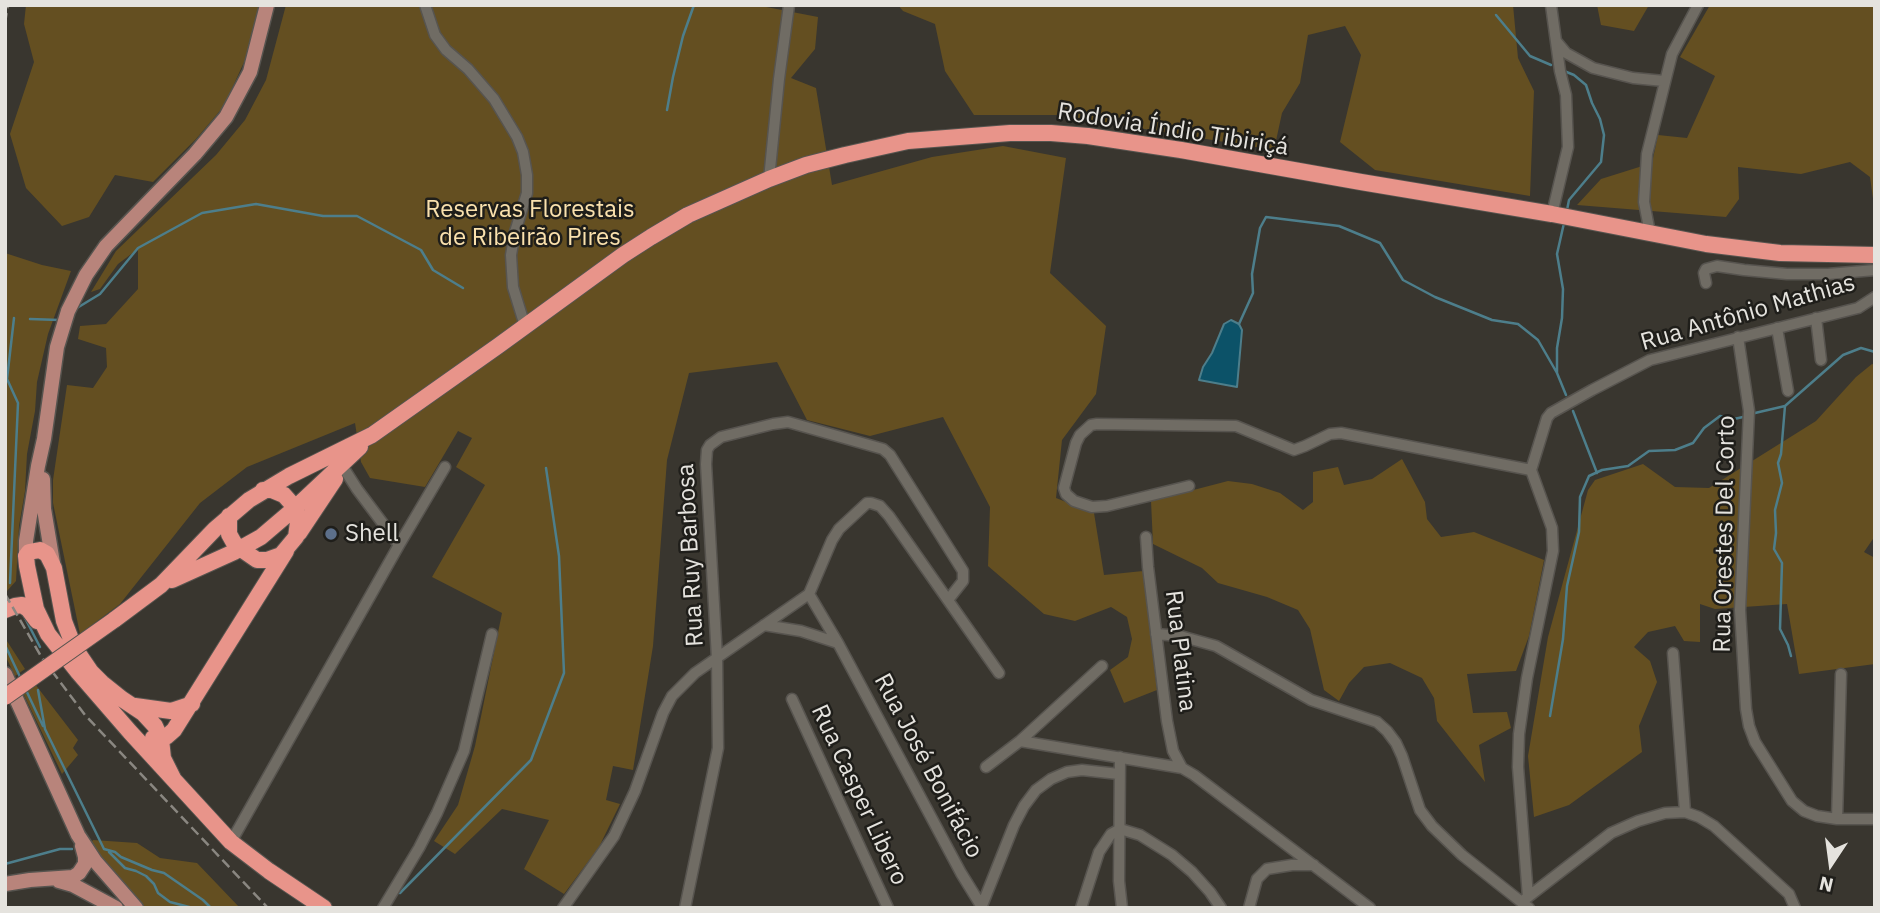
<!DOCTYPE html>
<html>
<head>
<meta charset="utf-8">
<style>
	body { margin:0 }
	#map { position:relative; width:1880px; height:913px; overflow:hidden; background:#39362f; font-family:"IBM Plex Sans",sans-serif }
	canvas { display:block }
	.frame { position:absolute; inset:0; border:7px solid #e5e3de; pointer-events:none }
	.north { position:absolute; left:1796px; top:829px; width:70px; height:70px; -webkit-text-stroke:5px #1f1e1a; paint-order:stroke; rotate:193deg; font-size:19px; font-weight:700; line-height:28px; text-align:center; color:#e5e3de }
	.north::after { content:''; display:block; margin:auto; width:24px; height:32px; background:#e5e3de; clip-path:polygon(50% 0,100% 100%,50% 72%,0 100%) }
</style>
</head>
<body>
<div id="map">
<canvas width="1880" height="913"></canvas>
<div class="frame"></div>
<div class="north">N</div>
</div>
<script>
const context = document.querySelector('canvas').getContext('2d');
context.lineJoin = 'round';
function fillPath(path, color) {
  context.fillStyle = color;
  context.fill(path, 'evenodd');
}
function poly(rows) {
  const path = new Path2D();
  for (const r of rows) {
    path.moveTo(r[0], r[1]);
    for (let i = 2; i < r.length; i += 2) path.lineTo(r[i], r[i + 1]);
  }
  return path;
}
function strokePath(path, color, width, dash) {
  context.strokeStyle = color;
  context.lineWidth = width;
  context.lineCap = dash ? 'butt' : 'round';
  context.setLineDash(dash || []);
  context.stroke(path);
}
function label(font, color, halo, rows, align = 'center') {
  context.font = font + ' "IBM Plex Sans",sans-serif';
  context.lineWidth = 5;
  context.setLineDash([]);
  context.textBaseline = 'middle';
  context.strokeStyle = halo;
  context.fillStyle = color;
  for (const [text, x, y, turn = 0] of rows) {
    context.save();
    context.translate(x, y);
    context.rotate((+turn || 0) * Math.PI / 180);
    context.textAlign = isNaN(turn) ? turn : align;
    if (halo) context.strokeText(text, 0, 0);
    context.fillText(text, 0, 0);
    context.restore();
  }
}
const green = poly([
	[26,5,260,5,254,33,245,60,224,106,196,139,153,182,115,175,89,217,62,226,26,188,10,134,34,62,24,24],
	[286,5,756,5,818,17,815,49,791,78,816,88,832,185,932,157,1003,146,1066,158,1050,273,1106,326,1096,394,1062,440,1056,498,1094,513,1104,575,1143,571,1157,690,1124,703,1110,670,1128,657,1132,639,1127,617,1111,607,1075,621,1044,614,988,566,990,507,943,417,870,436,807,420,777,362,689,373,667,460,653,646,633,770,613,766,606,800,620,804,599,847,564,894,524,869,549,820,502,809,455,854,434,841,458,805,475,746,502,613,432,577,485,485,456,467,472,438,458,431,425,487,370,478,361,462,355,423,247,467,200,503,120,604,80,634,53,503,53,480,67,385,93,388,107,367,106,348,78,339,80,326,106,324,138,289,138,249,118,264,100,289,91,292,116,251,216,155,245,120,266,80],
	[898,5,1513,5,1518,58,1534,91,1530,196,1375,170,1340,142,1361,55,1345,26,1308,35,1300,83,1282,113,1274,150,1058,115,974,115,945,71,935,24,903,11],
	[1597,5,1649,5,1634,31,1601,25],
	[1710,5,1875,5,1875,213,1870,177,1850,162,1801,174,1738,167,1739,199,1726,217,1577,205,1601,179,1652,163,1658,135,1687,138,1715,76,1680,57],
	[5,253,42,265,71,271,48,334,37,382,35,411,27,454,25,491,19,526,16,581,7,591,5,589],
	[1872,364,1875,365,1875,536,1864,552,1875,558,1875,664,1799,674,1787,604,1715,609,1700,604,1700,642,1684,641,1675,626,1648,632,1634,647,1650,661,1657,682,1639,726,1642,752,1569,805,1534,817,1528,756,1548,637,1588,490,1595,480,1643,464,1675,487,1709,488,1816,421,1856,377],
	[1402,459,1425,502,1427,519,1441,537,1474,532,1544,560,1529,636,1516,671,1467,674,1473,713,1507,712,1511,728,1479,745,1485,782,1437,721,1434,698,1422,678,1390,663,1364,667,1349,683,1339,701,1324,690,1310,629,1298,610,1267,597,1218,583,1202,568,1153,544,1151,501,1228,481,1252,484,1280,493,1303,510,1313,502,1313,472,1338,467,1344,485,1372,479],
	[5,638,25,669,15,676,5,655],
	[35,684,78,740,73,748,78,755,62,774,23,693],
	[93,840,137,843,160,858,197,863,240,908,145,908,108,867,91,843]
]);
const water = poly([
	[1231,320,1239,324,1242,330,1237,387,1199,380,1203,367,1212,353,1224,324,1231,320]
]);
const stream = poly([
	[1496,15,1530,56,1551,65],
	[1564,71,1574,75,1586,85,1592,103,1600,119,1604,135,1601,162,1569,200,1567,210],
	[667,110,673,77,683,36,694,5],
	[1564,223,1557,254,1563,289,1562,318,1557,348,1557,373,1566,395],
	[77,308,100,294,138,248,202,213,256,204,323,216,357,216,421,250,433,270,463,288],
	[30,319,59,320],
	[1239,324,1253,293,1252,274,1260,228,1266,217,1339,226,1380,243,1403,280,1435,297,1492,320,1518,324,1538,340,1557,373],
	[1785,406,1781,454,1778,463,1782,483,1775,510,1776,533,1774,549,1782,563,1780,629,1788,645,1791,656],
	[1573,411,1597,473],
	[1755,413,1785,406,1843,355,1861,348,1875,352],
	[10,583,18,403,7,379,14,318],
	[24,616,40,647],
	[5,645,21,679],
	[25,688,43,726],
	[38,690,45,729,104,849,115,852,121,857,152,870,164,873,203,900,211,908],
	[1550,716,1563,639,1567,586,1579,532,1580,497,1589,476,1602,470,1628,466,1649,451,1675,450,1693,443,1704,428,1720,416,1734,419,1743,417],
	[109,852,125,868,136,871,146,876,154,884,158,893,170,902,193,908],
	[5,864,60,849,72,849],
	[400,893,531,760,564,673,559,556,546,468]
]);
const minor = poly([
	[425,5,435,35,446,50,468,69,494,99,517,137,523,152,527,175,527,193,515,232,511,255,513,287,525,326],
	[1551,5,1560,71,1566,95,1568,147,1552,214],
	[1556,41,1566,53,1593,68,1633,78,1664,81],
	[769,179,779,79,789,5],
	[1650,233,1644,202,1647,154,1672,54,1698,5],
	[1706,283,1704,273,1706,269,1717,266,1744,270,1787,274,1828,274,1875,270],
	[1816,318,1821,360],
	[1777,328,1788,391],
	[1738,337,1749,411,1740,610,1746,709,1749,726,1755,742,1792,801,1804,811,1817,816,1837,819,1875,819],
	[343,467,357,489,399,545],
	[1189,486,1107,506,1092,507,1074,501,1066,494,1064,488,1076,443,1080,435,1091,425,1097,424,1236,426,1294,450,1305,446,1330,434,1341,433,1531,470],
	[1146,537,1148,567,1167,721,1173,751,1182,768],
	[809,594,838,643,961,873,982,907],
	[764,625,801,631,838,643],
	[1156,634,1180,636,1216,646,1311,700,1377,722,1387,731,1396,743,1402,756,1420,810,1432,826,1462,855,1529,908],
	[1673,653,1685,812],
	[792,699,888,908],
	[1020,741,1182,768,1194,775,1370,908],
	[1120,757,1119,881,1122,908],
	[986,767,1020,741,1102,666],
	[1837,819,1841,674],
	[231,842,399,545,445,467],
	[1528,897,1518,767,1519,734,1527,678,1553,551,1552,528,1531,470,1547,418,1551,413,1592,390,1650,360,1858,308,1875,297],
	[1524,900,1611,833,1638,821,1665,813,1685,812,1699,817,1714,826,1789,894,1795,908],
	[383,908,419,848,437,813,464,751,492,634],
	[563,908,614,836,635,791,663,713,672,696,695,673,809,594,832,540,839,529,867,503,871,503,880,506,889,516,999,673],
	[685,908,718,748,717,658,706,464,707,450,710,445,721,437,773,424,788,422,883,449,890,455,963,571,963,581,948,600],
	[981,908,1014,825,1024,806,1036,790,1051,779,1067,772,1082,770,1119,774],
	[1081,908,1099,852,1111,834,1120,829,1140,835,1172,855,1192,872,1210,892,1221,908],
	[1249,908,1257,879,1267,869,1292,865,1314,865]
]);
const major = poly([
	[43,479,44,509,53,563],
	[26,556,26,541,38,466,44,439,57,347,68,311,86,275,106,246,195,154,226,117,250,72,267,5],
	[5,674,78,835,95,861,136,908],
	[59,881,73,885,116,908],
	[5,884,30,880,73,877,79,873,85,864,85,857,82,846]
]);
const highway = poly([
	[229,516,229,534,234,543,241,549,257,560,267,560,281,555,296,537,298,522,297,513,292,504,284,495,272,490,263,490],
	[299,533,335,479],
	[172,580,234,552,261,537,295,508,360,447],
	[5,610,15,606,22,605,28,609,37,621],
	[114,620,161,585,215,529,249,500,289,476,372,435,498,346,623,255,651,237,688,215,769,179,806,165,845,155,908,141,1010,133,1051,133,1088,136,1181,150,1361,182,1552,214,1706,244,1780,253,1875,255],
	[135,706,171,711,192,704],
	[153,738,166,737,174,730,286,551],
	[173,778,163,758,161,739,155,726,143,713,122,699,102,683,91,672,74,647,64,621,54,568,47,554,40,550,29,552,26,556,27,566,36,609,48,634,78,672,130,732,231,842,269,871,324,908]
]);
const rail = poly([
	[5,23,8,5],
	[5,594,42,658,85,715,268,908]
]);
const highwayBridge = poly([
	[5,697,114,620]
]);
const markers = [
	[331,534,7,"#5c6f8a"]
];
const streetNames = [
	["Rodovia Índio Tibiriçá",1173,130,9],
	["Rua Antônio Mathias",1748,313,-16],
	["Rua Orestes Del Corto",1725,534,-89],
	["Rua Ruy Barbosa",691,555,-93],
	["Rua Platina",1180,651,83],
	["Rua José Bonifácio",928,766,62],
	["Rua Casper Libero",859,795,65]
];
const parkNames = [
	["Reservas Florestais",530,210],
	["de Ribeirão Pires",530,238]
];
const poiNames = [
	["Shell",345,534]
];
fillPath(green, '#644f21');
fillPath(water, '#0c5268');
strokePath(water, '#4d7e8b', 2);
strokePath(stream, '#4d7e8b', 2.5);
strokePath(minor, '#57544f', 13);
strokePath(major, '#57544f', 17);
strokePath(highway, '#57544f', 18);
strokePath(minor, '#706c64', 10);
strokePath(major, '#b8847b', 14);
strokePath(highway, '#e8948a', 16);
strokePath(rail, '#8a8781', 2.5, [10, 5]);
strokePath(highwayBridge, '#57544f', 18, []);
strokePath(highwayBridge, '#e8948a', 16);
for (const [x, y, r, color] of markers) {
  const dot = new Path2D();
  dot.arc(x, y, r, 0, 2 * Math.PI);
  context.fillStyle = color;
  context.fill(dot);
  strokePath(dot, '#1f1e1a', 2.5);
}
label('24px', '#e5e3de', '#1f1e1a', streetNames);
label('24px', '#fae1ad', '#1f1e1a', parkNames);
label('24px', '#e5e3de', '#1f1e1a', poiNames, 'left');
</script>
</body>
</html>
